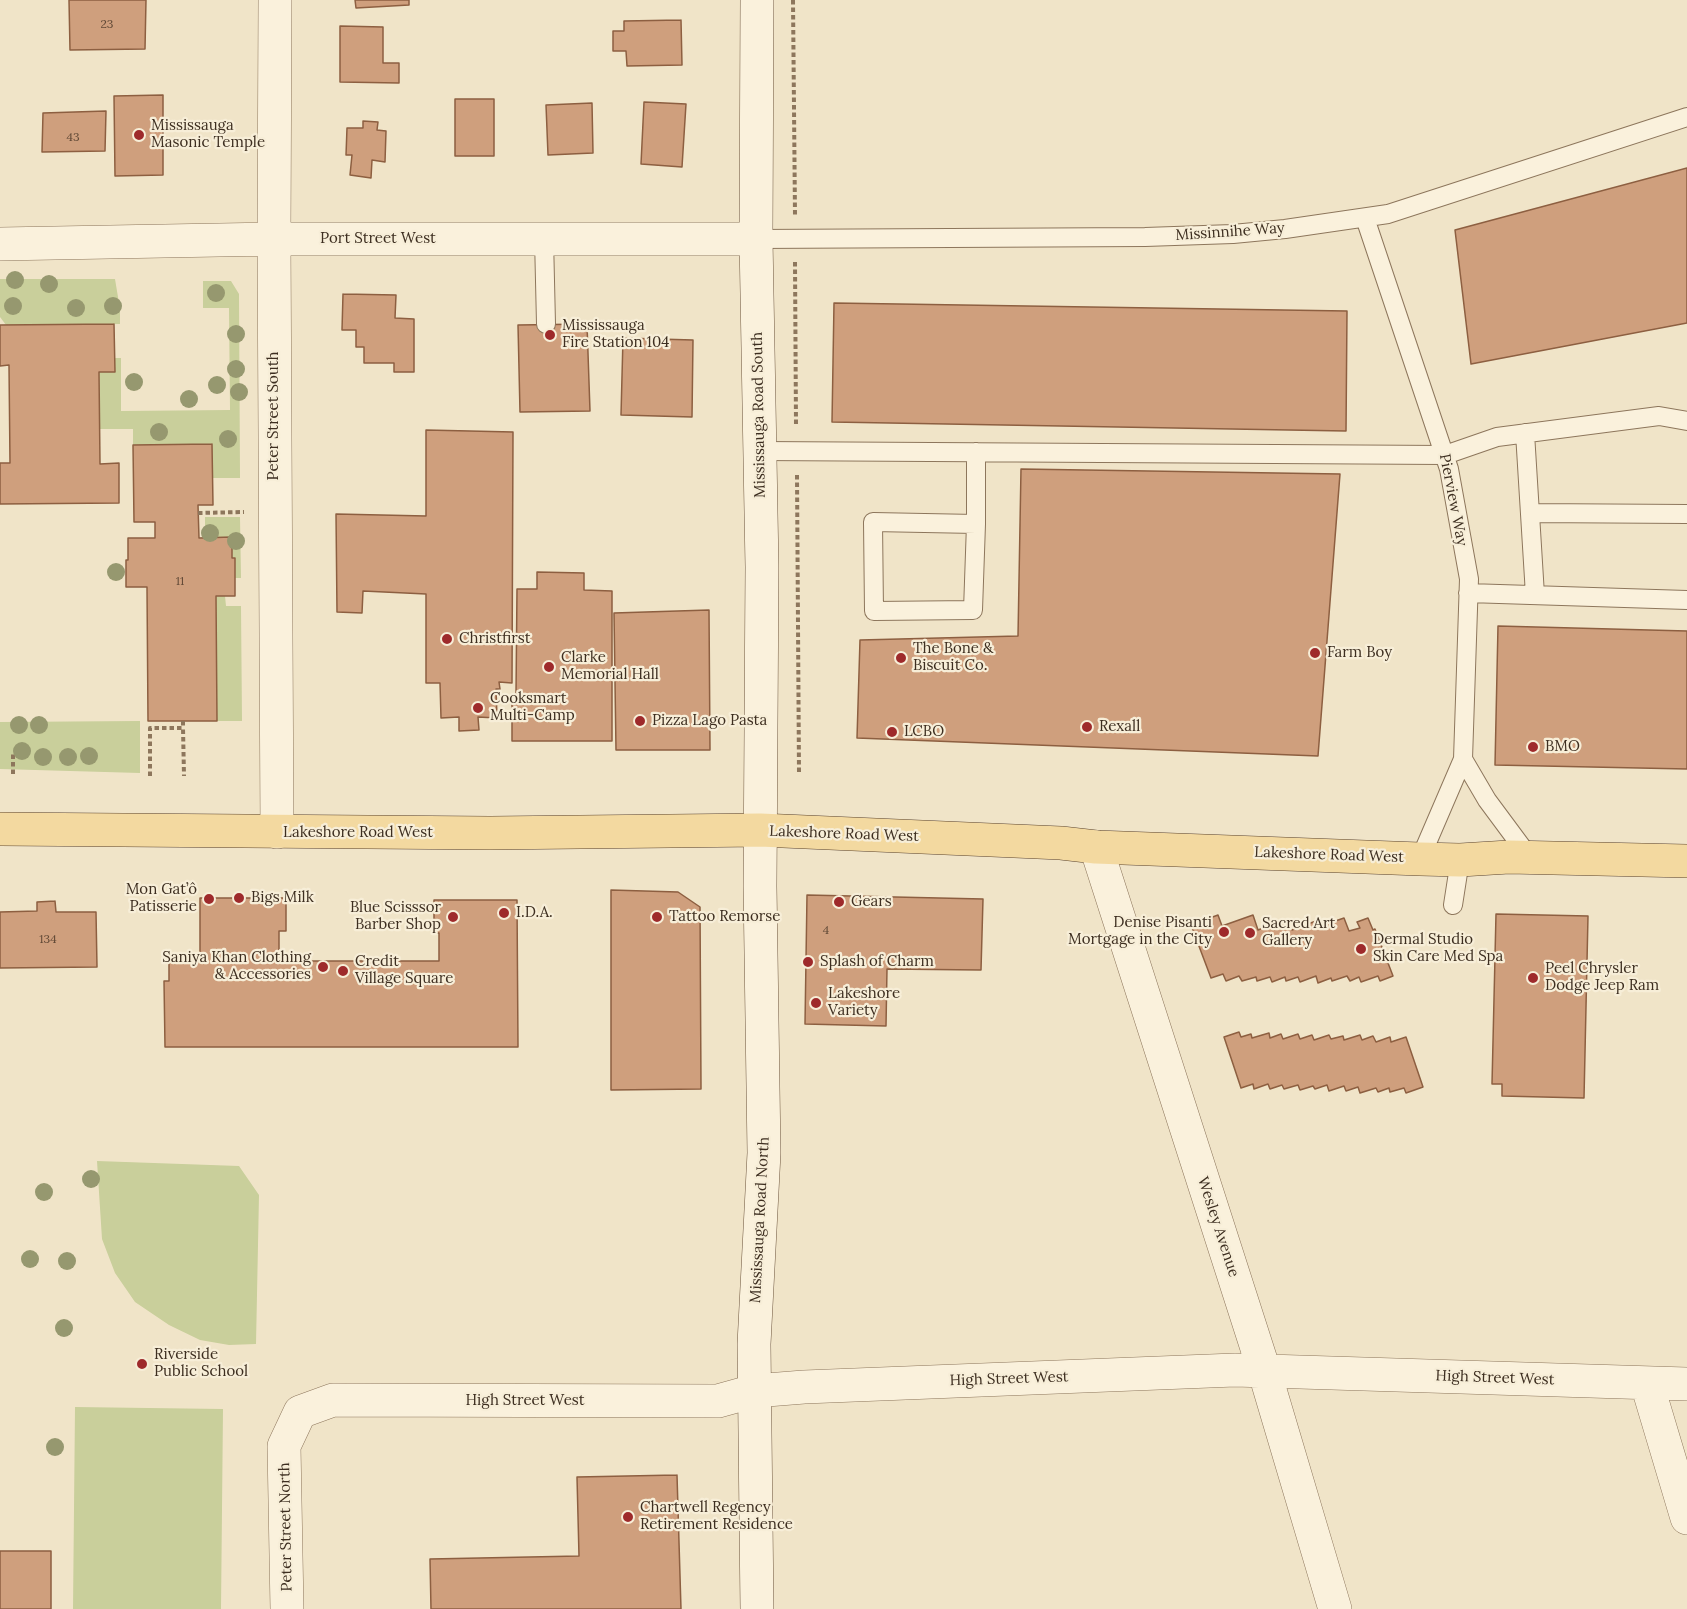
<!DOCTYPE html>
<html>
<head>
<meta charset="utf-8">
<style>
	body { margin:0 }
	canvas { display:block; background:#f0e4c8 }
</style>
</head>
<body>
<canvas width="1687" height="1609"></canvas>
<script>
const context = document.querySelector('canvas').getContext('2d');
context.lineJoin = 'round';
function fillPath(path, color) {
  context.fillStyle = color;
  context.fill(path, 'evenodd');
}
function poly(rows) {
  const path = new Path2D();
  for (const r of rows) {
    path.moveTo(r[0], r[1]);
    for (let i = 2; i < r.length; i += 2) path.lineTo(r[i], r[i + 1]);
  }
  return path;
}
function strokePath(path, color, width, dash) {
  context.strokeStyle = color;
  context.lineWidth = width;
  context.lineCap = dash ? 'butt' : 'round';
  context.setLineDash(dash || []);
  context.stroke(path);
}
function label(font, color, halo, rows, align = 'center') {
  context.font = font + ' Lora,serif';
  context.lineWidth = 4.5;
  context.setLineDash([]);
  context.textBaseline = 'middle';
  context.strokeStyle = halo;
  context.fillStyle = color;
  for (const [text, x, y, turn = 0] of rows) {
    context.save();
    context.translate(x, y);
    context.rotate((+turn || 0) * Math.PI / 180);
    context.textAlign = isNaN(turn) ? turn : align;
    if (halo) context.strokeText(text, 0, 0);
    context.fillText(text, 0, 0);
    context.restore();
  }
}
const green = poly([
	[0,279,115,279,120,309,120,324,6,325,0,317],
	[203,281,231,281,239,294,240,478,212,478,212,444,133,445,133,429,100,429,99,372,115,358,121,358,121,411,230,410,229,308,203,308],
	[205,517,240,517,241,578,235,578,235,559,232,558,232,538,205,538],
	[216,596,225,596,226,606,241,606,242,721,217,721],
	[140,721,140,773,0,769,0,722],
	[97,1161,239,1166,259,1195,256,1344,229,1345,200,1340,169,1325,135,1302,115,1273,102,1239],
	[75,1407,223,1409,221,1609,73,1609]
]);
const building = poly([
	[69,0,146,0,145,49,70,50,69,0],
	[355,0,409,0,409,5,356,8,355,0],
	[681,20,682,65,627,66,626,51,613,51,613,31,624,31,624,21,681,20],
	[340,26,383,27,383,63,399,63,399,83,340,82,340,26],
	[163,95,163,175,115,176,114,96,163,95],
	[455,99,494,99,494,156,455,156,455,99],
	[644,102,686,104,682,167,641,164,644,102],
	[592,103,593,153,548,155,546,105,592,103],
	[106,111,105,151,42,152,43,113,106,111],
	[363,121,378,122,377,130,386,131,385,162,372,160,371,178,350,175,352,155,346,155,347,128,363,128,363,121],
	[1687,168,1687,323,1471,364,1455,230,1687,168],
	[343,294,396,295,395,318,414,319,414,372,394,372,394,363,364,363,364,347,356,347,356,330,342,330,343,294],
	[834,303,1347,311,1346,431,832,422,834,303],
	[114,324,115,372,99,372,100,464,119,463,119,503,0,504,0,463,10,463,9,365,0,366,0,325,114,324],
	[587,324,590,411,520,412,518,325,587,324],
	[623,338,693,340,692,417,621,415,623,338],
	[426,430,513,432,512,683,499,682,500,689,496,689,497,718,478,717,479,730,459,731,459,717,441,718,440,683,426,683,426,594,363,591,362,613,337,612,336,514,426,516,426,430],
	[212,444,213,505,198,505,199,538,232,537,232,558,235,558,235,596,216,596,217,721,148,721,147,587,126,587,126,560,128,560,128,538,155,538,155,522,134,522,133,445,212,444],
	[1021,469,1340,474,1318,756,857,738,860,640,1018,636,1021,469],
	[537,572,584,573,584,590,612,591,612,741,512,741,512,695,516,694,517,589,537,589,537,572],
	[709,610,710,750,616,750,614,613,709,610],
	[1498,626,1687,631,1687,769,1495,765,1498,626],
	[611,890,678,892,700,907,701,1089,611,1090,611,890],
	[807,895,983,899,981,970,887,969,886,1026,805,1024,807,895],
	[200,898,286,898,286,931,279,931,279,961,439,961,439,933,434,933,434,900,517,900,518,1047,165,1047,164,981,169,981,169,959,200,959,200,898],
	[55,901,56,912,96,912,97,967,0,968,0,912,37,911,37,902,55,901],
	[1496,914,1588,916,1584,1098,1502,1096,1502,1084,1492,1084,1496,914],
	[1218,915,1222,926,1253,915,1258,930,1287,919,1292,930,1316,921,1318,927,1344,918,1349,931,1360,928,1357,922,1368,918,1373,930,1375,929,1393,976,1380,981,1378,976,1361,982,1359,977,1350,981,1347,976,1332,981,1331,978,1318,983,1316,976,1300,982,1298,977,1286,981,1285,977,1272,982,1270,977,1257,981,1256,977,1242,981,1239,976,1226,981,1223,974,1211,978,1191,925,1218,915],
	[1239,1032,1241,1037,1251,1034,1252,1038,1269,1033,1270,1038,1281,1034,1283,1039,1298,1034,1300,1039,1312,1035,1314,1040,1329,1035,1331,1039,1343,1036,1344,1040,1360,1035,1362,1040,1373,1036,1376,1042,1390,1037,1391,1042,1406,1037,1423,1087,1406,1093,1404,1088,1390,1092,1389,1088,1378,1092,1376,1088,1360,1093,1358,1087,1346,1091,1344,1086,1329,1091,1327,1085,1315,1089,1313,1086,1300,1090,1298,1085,1284,1089,1282,1085,1270,1089,1268,1084,1254,1089,1253,1084,1241,1088,1224,1037,1239,1032],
	[677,1475,681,1609,431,1609,430,1559,579,1556,577,1477,677,1475],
	[0,1551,51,1551,51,1609,0,1609,0,1551]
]);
const path = poly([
	[793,0,795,215],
	[795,262,796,425],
	[797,475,799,774],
	[198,513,244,512],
	[183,721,183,728],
	[13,774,13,752],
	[150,776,150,728,183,728,184,776]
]);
const lane = poly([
	[1365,218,1449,469,1469,579,1463,759,1420,859],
	[544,238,546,324],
	[756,239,1145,237,1233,234,1285,229,1388,214,1687,117],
	[1525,433,1535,595],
	[760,451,1445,455,1497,437,1659,416,1687,421],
	[1530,513,1687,514],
	[976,524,873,522,874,611,973,610,976,524,976,452],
	[1468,593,1687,600],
	[1463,759,1487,800,1530,858],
	[1453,905,1460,860]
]);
const street = poly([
	[275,0,274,239,277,832],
	[0,244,274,239,756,239],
	[1096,847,1264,1370,1335,1609],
	[1647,1384,1687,1518],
	[287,1609,284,1446,300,1412,333,1400,718,1401,754,1391,804,1387,1235,1370,1687,1384]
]);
const secondary = poly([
	[757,0,756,239,762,567,760,886,764,1153,754,1344,757,1609]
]);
const primary = poly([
	[0,829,490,833,760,830,1061,843,1096,847,1420,859,1460,860,1509,857,1687,861]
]);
const trees = [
	[15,280],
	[49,284],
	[216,293],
	[13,306],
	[113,306],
	[76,308],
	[236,334],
	[236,369],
	[134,382],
	[217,385],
	[239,392],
	[189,399],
	[159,432],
	[228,439],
	[210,533],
	[236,541],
	[116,572],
	[19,725],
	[39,725],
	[22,751],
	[89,756],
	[43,757],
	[68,757],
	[91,1179],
	[44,1192],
	[30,1259],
	[67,1261],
	[64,1328],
	[55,1447]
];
const markers = [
	[139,135,6,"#9e2a2b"],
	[550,335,6,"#9e2a2b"],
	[447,639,6,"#9e2a2b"],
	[1315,653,6,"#9e2a2b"],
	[901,658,6,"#9e2a2b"],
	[549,667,6,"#9e2a2b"],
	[478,708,6,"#9e2a2b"],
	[640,721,6,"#9e2a2b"],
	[1087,727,6,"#9e2a2b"],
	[892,732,6,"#9e2a2b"],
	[1533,747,6,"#9e2a2b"],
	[239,898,6,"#9e2a2b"],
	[209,899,6,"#9e2a2b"],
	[839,902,6,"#9e2a2b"],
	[504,913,6,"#9e2a2b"],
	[453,917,6,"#9e2a2b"],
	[657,917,6,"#9e2a2b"],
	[1224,932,6,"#9e2a2b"],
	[1250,933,6,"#9e2a2b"],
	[1361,949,6,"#9e2a2b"],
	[808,962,6,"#9e2a2b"],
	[323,967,6,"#9e2a2b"],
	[343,971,6,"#9e2a2b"],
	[1533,978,6,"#9e2a2b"],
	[816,1003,6,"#9e2a2b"],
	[142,1364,6,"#9e2a2b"],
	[628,1517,6,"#9e2a2b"]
];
const numberNames = [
	["23",107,25],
	["43",73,138],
	["11",180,582],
	["4",826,931],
	["134",48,940]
];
const poiNames = [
	["Mississauga",151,126],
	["Masonic Temple",151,143],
	["Mississauga",562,326],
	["Fire Station 104",562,343],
	["Christfirst",459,639],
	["The Bone &",913,649],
	["Biscuit Co.",913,666],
	["Farm Boy",1327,653],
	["Clarke",561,658],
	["Memorial Hall",561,675],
	["Cooksmart",490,699],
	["Multi-Camp",490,716],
	["Pizza Lago Pasta",652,721],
	["Rexall",1099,727],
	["LCBO",904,732],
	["BMO",1545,747],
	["Mon Gat’ô",197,890,"right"],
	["Patisserie",197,907,"right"],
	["Bigs Milk",251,898],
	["Gears",851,902],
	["Blue Scisssor",441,908,"right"],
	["Barber Shop",441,925,"right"],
	["I.D.A.",516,913],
	["Tattoo Remorse",669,917],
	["Denise Pisanti",1212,923,"right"],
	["Mortgage in the City",1212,940,"right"],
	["Sacred Art",1262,924],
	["Gallery",1262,941],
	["Dermal Studio",1373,940],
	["Skin Care Med Spa",1373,957],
	["Saniya Khan Clothing",311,958,"right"],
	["& Accessories",311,975,"right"],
	["Credit",355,962],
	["Village Square",355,979],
	["Splash of Charm",820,962],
	["Peel Chrysler",1545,969],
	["Dodge Jeep Ram",1545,986],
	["Lakeshore",828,994],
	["Variety",828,1011],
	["Riverside",154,1355],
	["Public School",154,1372],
	["Chartwell Regency",640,1508],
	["Retirement Residence",640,1525]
];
const streetNames = [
	["Missinnihe Way",1230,232,-4],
	["Port Street West",378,239],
	["Mississauga Road South",759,415,-91],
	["Peter Street South",274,416,-90],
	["Pierview Way",1453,500,79],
	["Lakeshore Road West",358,833],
	["Lakeshore Road West",844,834,2],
	["Lakeshore Road West",1329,855,2],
	["Mississauga Road North",760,1220,-87],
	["Wesley Avenue",1218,1227,72],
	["High Street West",1495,1378,2],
	["High Street West",1009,1379,-2],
	["High Street West",525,1401],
	["Peter Street North",286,1527,-91]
];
fillPath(green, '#c9cf9b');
fillPath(building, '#cf9f7d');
strokePath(building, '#8d5f41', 1.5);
strokePath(lane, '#8d765c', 20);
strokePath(street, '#8d765c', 34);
strokePath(secondary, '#6f573f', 34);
strokePath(primary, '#5b4430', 34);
strokePath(path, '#8d765c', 4, [4.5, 3]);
strokePath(lane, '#faf1dc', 18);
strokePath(street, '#faf1dc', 33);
strokePath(secondary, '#faf1dc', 33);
strokePath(primary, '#f3d9a0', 33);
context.fillStyle = '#96986f';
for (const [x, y] of trees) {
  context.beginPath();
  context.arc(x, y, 9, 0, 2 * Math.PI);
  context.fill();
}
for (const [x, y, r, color] of markers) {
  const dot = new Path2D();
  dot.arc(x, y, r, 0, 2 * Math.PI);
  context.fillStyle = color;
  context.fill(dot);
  strokePath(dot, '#f7eed8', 2);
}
label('12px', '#624a37', null, numberNames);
label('15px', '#3d2e20', '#f7eed8', poiNames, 'left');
label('15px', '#3d2e20', '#f7eed8', streetNames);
</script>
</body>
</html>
